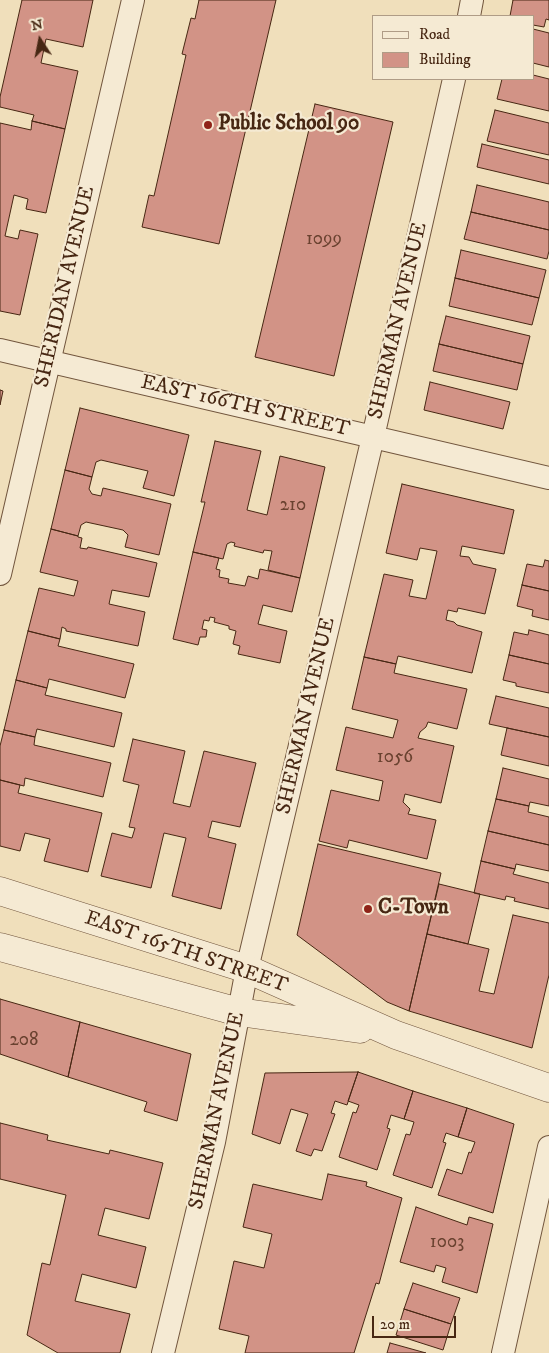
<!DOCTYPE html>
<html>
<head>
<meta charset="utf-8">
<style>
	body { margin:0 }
	#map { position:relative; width:549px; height:1353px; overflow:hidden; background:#f0dfbb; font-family:"IM FELL DW Pica",serif }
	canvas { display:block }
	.legend { position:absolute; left:372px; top:15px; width:162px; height:65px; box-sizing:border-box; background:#f5ead3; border:1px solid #af9c86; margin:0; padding:6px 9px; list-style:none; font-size:15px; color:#472713 }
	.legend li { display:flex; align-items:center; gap:10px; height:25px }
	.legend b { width:25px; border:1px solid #af9c86 }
	.north { position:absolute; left:15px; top:15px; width:50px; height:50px; -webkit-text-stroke:4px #f5ead3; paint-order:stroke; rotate:349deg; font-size:14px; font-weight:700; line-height:20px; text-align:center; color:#472713 }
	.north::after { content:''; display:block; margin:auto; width:18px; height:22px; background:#472713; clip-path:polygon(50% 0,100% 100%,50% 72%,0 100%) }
	.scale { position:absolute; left:372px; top:1316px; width:84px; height:22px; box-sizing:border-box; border:2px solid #472713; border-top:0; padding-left:6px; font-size:15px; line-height:18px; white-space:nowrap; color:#472713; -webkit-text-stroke:4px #f5ead3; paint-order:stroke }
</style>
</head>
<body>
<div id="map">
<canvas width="549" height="1353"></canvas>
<ul class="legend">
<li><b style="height:6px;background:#f5ead3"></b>Road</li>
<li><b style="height:14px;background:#d29386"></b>Building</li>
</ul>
<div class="north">N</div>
<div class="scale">20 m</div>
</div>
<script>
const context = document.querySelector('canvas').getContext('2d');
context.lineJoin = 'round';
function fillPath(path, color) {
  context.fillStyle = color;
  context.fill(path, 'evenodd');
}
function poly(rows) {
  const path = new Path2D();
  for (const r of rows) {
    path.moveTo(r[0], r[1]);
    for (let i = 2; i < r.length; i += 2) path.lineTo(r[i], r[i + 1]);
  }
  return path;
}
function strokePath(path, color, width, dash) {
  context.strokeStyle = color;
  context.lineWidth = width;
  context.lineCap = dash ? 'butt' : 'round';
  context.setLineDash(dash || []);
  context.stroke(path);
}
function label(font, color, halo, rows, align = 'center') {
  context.font = font + ' "IM FELL DW Pica",serif';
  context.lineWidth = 4.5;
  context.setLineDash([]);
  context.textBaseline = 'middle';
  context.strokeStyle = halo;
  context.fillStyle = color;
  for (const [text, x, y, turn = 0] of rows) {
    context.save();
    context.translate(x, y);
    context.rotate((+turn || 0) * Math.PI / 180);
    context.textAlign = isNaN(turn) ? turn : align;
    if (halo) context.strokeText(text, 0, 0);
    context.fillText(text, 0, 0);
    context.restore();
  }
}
const building = poly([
	[22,0,93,0,83,47,46,39,41,63,78,71,65,129,32,121,34,115,0,107,0,97,22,0],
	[199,0,276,0,219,244,142,227,149,195,154,196,186,55,182,54,191,18,195,19,199,0],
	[513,0,549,0,549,20,546,19,544,27,533,25,533,16,510,16,513,0],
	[533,29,549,33,549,67,533,63,533,29],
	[533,75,549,79,549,111,497,99,502,79,533,79,533,75],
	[315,104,393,122,334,376,255,357,315,104],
	[495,110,549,123,549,155,487,141,495,110],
	[32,121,65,129,46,213,26,209,28,199,14,195,5,236,18,239,20,230,38,234,20,315,0,311,0,123,31,130,32,121],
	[482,144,549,160,549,184,477,167,482,144],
	[477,185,549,202,549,230,471,212,477,185],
	[471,212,549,230,549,251,547,259,464,239,471,212],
	[461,250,546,270,539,298,455,278,461,250],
	[455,278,539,298,532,325,449,306,455,278],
	[446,316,530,336,523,364,439,344,446,316],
	[439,344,523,364,517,390,433,371,439,344],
	[430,382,510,402,503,429,424,410,430,382],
	[0,390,3,391,0,405,0,390],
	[80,408,189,435,174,496,143,488,148,471,101,460,96,462,92,477,65,470,80,408],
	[215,441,261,451,247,510,267,515,280,456,325,467,300,578,268,570,272,551,264,550,263,553,234,546,235,543,231,542,227,544,223,559,193,552,205,502,201,502,215,441],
	[65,470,92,477,89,489,92,494,101,496,103,488,171,504,159,555,125,547,128,535,123,530,86,522,81,525,78,536,51,529,65,470],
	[402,484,514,510,504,554,462,546,460,556,469,557,473,564,496,569,485,614,458,608,457,612,448,610,446,620,454,622,457,625,482,632,472,673,398,656,396,664,364,657,384,574,413,580,409,596,426,599,437,551,420,548,417,560,386,553,402,484],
	[51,529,78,536,78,537,82,538,80,548,87,549,88,547,157,563,149,597,112,590,109,604,145,612,138,646,66,631,66,629,62,627,60,639,28,631,39,588,74,596,78,581,40,572,51,529],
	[193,552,219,558,216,569,220,570,219,577,229,579,228,583,245,586,248,576,258,579,260,569,300,578,292,612,263,605,258,624,287,631,280,663,238,654,240,646,233,644,236,631,229,629,229,626,214,622,215,618,210,617,209,621,204,620,202,629,207,630,206,637,200,637,198,645,173,639,193,552],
	[545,560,549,561,549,591,522,585,527,564,543,567,545,560],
	[522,585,549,591,549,620,532,616,533,610,517,606,522,585],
	[529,630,549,635,549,664,509,655,514,632,528,635,529,630],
	[28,631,60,639,58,646,134,664,125,698,49,679,47,688,16,680,28,631],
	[509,655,549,664,549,693,516,686,516,683,503,680,509,655],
	[364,657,396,664,394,673,467,689,457,729,428,722,426,727,420,732,418,738,454,746,441,803,405,794,403,802,410,809,408,814,436,820,427,859,349,840,347,848,319,841,331,790,379,801,383,781,336,770,346,727,393,738,398,720,352,709,364,657],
	[16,680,47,688,45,695,122,713,114,747,37,729,35,737,4,730,16,680],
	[496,696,549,708,549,737,489,724,496,696],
	[507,728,549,737,549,766,501,755,507,728],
	[4,730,35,737,34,745,111,763,103,797,25,778,24,786,0,780,0,746,4,730],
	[133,739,185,751,173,803,190,807,204,751,256,763,240,827,212,821,208,837,236,844,221,909,172,896,186,838,164,833,151,888,101,876,112,833,132,838,135,828,129,827,139,785,123,781,133,739],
	[503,768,549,779,549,806,530,802,529,806,496,799,503,768],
	[0,780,20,785,18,793,102,813,88,872,44,861,50,839,25,833,20,851,0,846,0,780],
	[496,799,529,806,528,812,549,817,549,845,488,831,496,799],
	[488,831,549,845,549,871,516,864,515,869,481,861,488,831],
	[318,844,441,873,409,1011,387,1002,297,935,318,844],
	[481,861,515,869,513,874,549,883,549,909,514,901,515,898,506,896,505,900,474,893,481,861],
	[439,884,480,894,468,944,427,934,439,884],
	[513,915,549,923,549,975,532,1048,409,1011,427,934,489,949,479,991,494,994,513,915],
	[0,999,80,1022,68,1077,0,1054,0,999],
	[80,1022,191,1054,177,1121,144,1111,147,1102,68,1077,80,1022],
	[358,1072,413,1091,404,1119,391,1115,387,1128,390,1129,377,1170,339,1157,353,1112,356,1113,359,1105,348,1101,358,1072],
	[358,1072,347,1105,335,1101,331,1113,335,1114,322,1151,314,1149,311,1156,296,1151,308,1114,291,1109,280,1144,252,1134,265,1073,358,1072],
	[413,1091,467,1108,458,1137,446,1133,443,1142,446,1143,432,1188,393,1175,406,1134,410,1135,414,1122,404,1119,413,1091],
	[467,1108,514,1124,493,1213,438,1195,447,1169,462,1174,469,1152,471,1153,475,1142,458,1137,467,1108],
	[0,1123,48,1135,47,1140,109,1154,110,1150,163,1163,149,1219,105,1208,98,1235,146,1247,136,1288,82,1274,75,1301,130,1314,120,1353,58,1353,27,1335,42,1263,50,1265,66,1195,0,1179,0,1123],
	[328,1174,367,1182,366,1186,402,1198,379,1284,376,1283,354,1353,245,1353,249,1336,219,1329,234,1261,264,1268,272,1234,243,1227,253,1184,322,1200,328,1174],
	[416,1207,467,1225,469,1217,493,1224,477,1293,442,1282,446,1268,436,1265,434,1272,400,1262,416,1207],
	[413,1283,460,1298,451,1324,404,1309,413,1283],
	[404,1309,451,1324,443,1350,396,1335,404,1309],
	[390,1343,426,1353,387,1353,390,1343]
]);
const minor = poly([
	[469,16,472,0],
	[0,350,549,478],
	[0,574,133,0],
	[163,1353,214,1142,247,969,373,437,454,79],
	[503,1353,549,1147]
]);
const tertiary = poly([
	[0,891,247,969,396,1035,549,1088],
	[0,947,239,1012,360,1029]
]);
const markers = [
	[208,125,5,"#8f2418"],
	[368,909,5,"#8f2418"]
];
const numberNames = [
	["1099",324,240],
	["210",293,506],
	["1056",395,758],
	["208",24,1041],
	["1003",447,1243]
];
const poiNames = [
	["Public School 90",218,125],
	["C-Town",378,909]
];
const streetNames = [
	["SHERIDAN AVENUE",66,287,-77],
	["SHERMAN AVENUE",399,321,-77],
	["EAST 166TH STREET",245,407,13],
	["SHERMAN AVENUE",307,716,-77],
	["EAST 165TH STREET",186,953,19],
	["SHERMAN AVENUE",218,1111,-78]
];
fillPath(building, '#d29386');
strokePath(building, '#472713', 1);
strokePath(minor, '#71553d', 24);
strokePath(tertiary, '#71553d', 29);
strokePath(minor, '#f5ead3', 22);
strokePath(tertiary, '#f5ead3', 28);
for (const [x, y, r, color] of markers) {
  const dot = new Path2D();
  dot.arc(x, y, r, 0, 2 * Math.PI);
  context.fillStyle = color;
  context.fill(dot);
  strokePath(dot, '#f5ead3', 2);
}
label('19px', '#6a4230', null, numberNames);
label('bold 21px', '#472713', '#f5ead3', poiNames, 'left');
label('21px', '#472713', '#f5ead3', streetNames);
</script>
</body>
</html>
